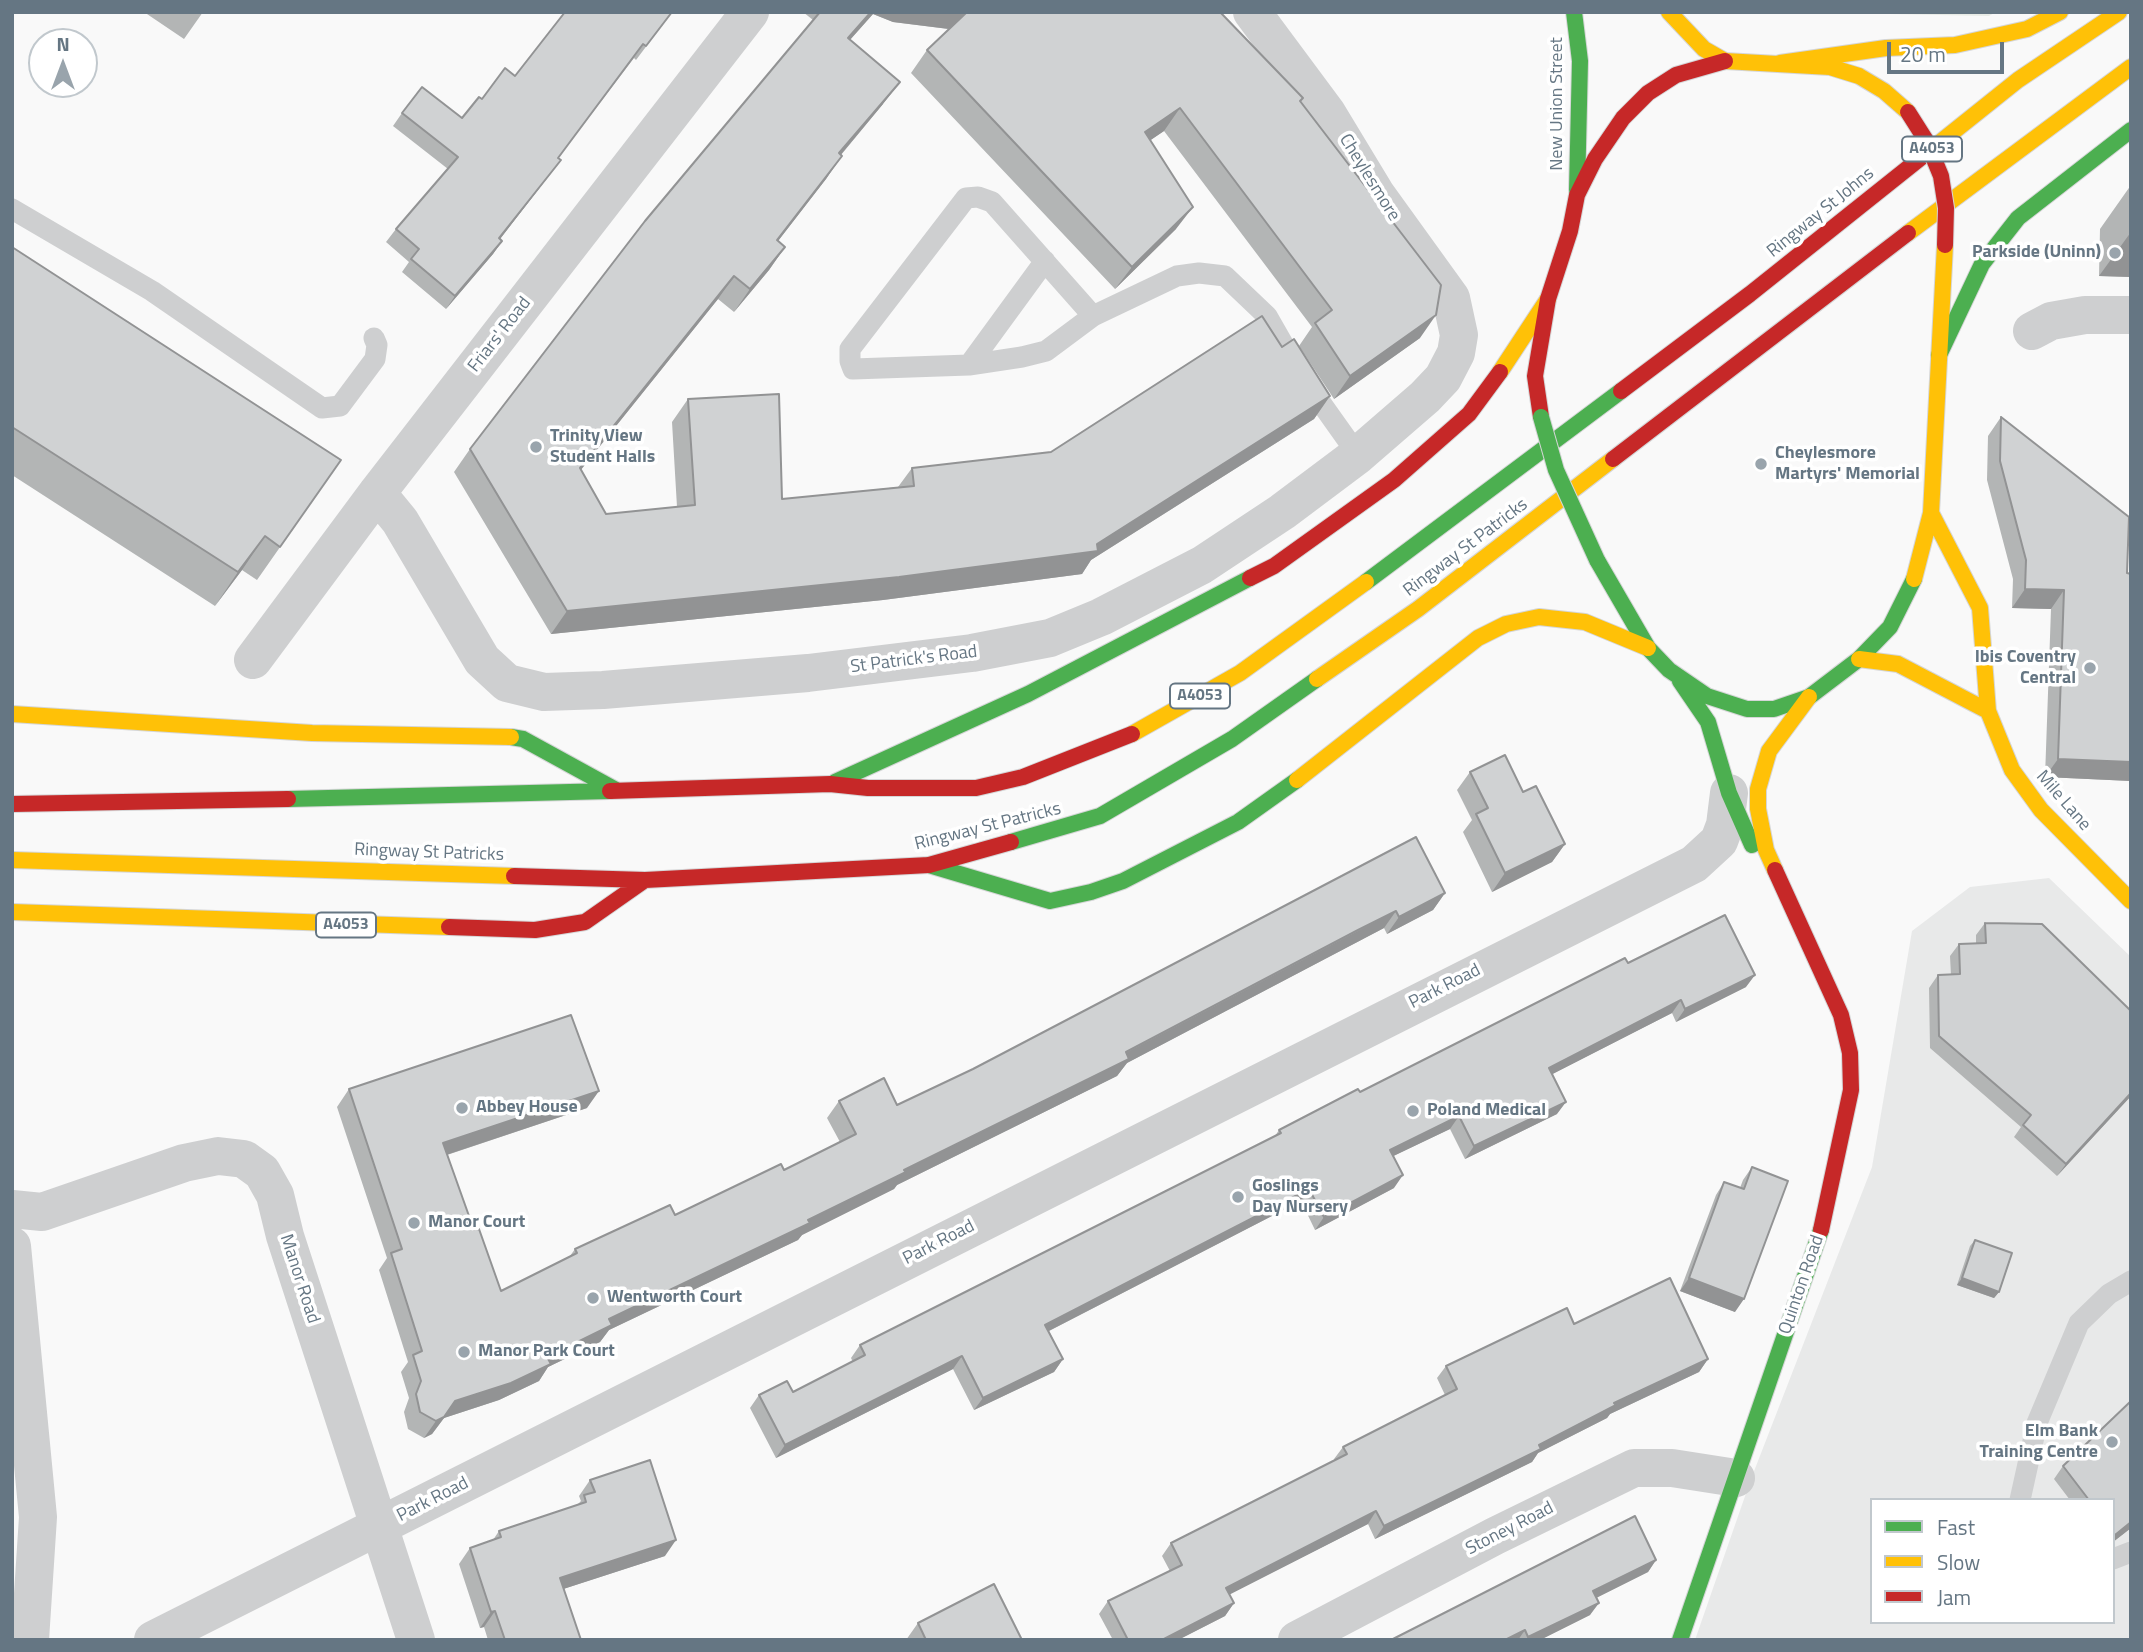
<!DOCTYPE html>
<html>
<head>
<meta charset="utf-8">
<style>
	body { margin:0 }
	#map { position:relative; width:2143px; height:1652px; overflow:hidden; background:#f9f9f9; font-family:"Titillium Web",sans-serif }
	canvas { display:block }
	.frame { position:absolute; inset:0; border:14px solid #657683; pointer-events:none }
	.legend { position:absolute; left:1870px; top:1498px; width:245px; height:126px; box-sizing:border-box; background:#fff; border:2px solid #c1c8cd; margin:0; padding:9px 12px; list-style:none; font-size:21px; color:#657683 }
	.legend li { display:flex; align-items:center; gap:14px; height:35px }
	.legend b { width:35px; border:2px solid #c1c8cd }
	.north { position:absolute; left:28px; top:28px; width:70px; height:70px; box-sizing:border-box; background:#fff; border:2px solid #c1c8cd; border-radius:50%; rotate:0deg; font-size:19px; font-weight:700; line-height:28px; text-align:center; color:#657683 }
	.north::after { content:''; display:block; margin:auto; width:24px; height:32px; background:#99a4ac; clip-path:polygon(50% 0,100% 100%,50% 72%,0 100%) }
	.scale { position:absolute; left:1887px; top:42px; width:117px; height:32px; box-sizing:border-box; border:4px solid #657683; border-top:0; padding-left:9px; font-size:21px; line-height:24px; white-space:nowrap; color:#657683; -webkit-text-stroke:5px #fff; paint-order:stroke }
</style>
</head>
<body>
<div id="map">
<canvas width="2143" height="1652"></canvas>
<div class="frame"></div>
<ul class="legend">
<li><b style="height:9px;background:#4caf50"></b>Fast</li>
<li><b style="height:9px;background:#ffc107"></b>Slow</li>
<li><b style="height:9px;background:#c62828"></b>Jam</li>
</ul>
<div class="north">N</div>
<div class="scale">20 m</div>
</div>
<script>
const context = document.querySelector('canvas').getContext('2d');
context.lineJoin = 'round';
function fillPath(path, color) {
  context.fillStyle = color;
  context.fill(path, 'evenodd');
}
function poly(rows) {
  const path = new Path2D();
  for (const r of rows) {
    path.moveTo(r[0], r[1]);
    for (let i = 2; i < r.length; i += 2) path.lineTo(r[i], r[i + 1]);
  }
  return path;
}
function strokePath(path, color, width, dash) {
  context.strokeStyle = color;
  context.lineWidth = width;
  context.lineCap = dash ? 'butt' : 'round';
  context.setLineDash(dash || []);
  context.stroke(path);
}
function label(font, color, halo, rows, align = 'center') {
  context.font = font + ' "Titillium Web",sans-serif';
  context.lineWidth = 7;
  context.setLineDash([]);
  context.textBaseline = 'middle';
  context.strokeStyle = halo;
  context.fillStyle = color;
  for (const [text, x, y, turn = 0] of rows) {
    context.save();
    context.translate(x, y);
    context.rotate((+turn || 0) * Math.PI / 180);
    context.textAlign = isNaN(turn) ? turn : align;
    if (halo) context.strokeText(text, 0, 0);
    context.fillText(text, 0, 0);
    context.restore();
  }
}
const built = poly([
	[2049,878,2131,957,2131,1640,1695,1640,1751,1479,1872,1167,1912,931,1970,887],
	[1872,1500,2113,1500,2113,1622,1872,1622]
]);
const green = poly([
	[1789,12,1996,12,1989,16]
]);
const lane = poly([
	[12,209,152,291,322,408,340,406,375,359,377,345,374,338],
	[1093,316,992,202,978,197,966,198,850,349,850,361,853,369,969,365,1022,357,1046,351,1093,316,1177,276,1199,273,1225,276,1267,316,1299,372,1358,455],
	[969,365,1045,261],
	[2020,1500,2037,1423,2079,1323,2109,1294,2131,1281],
	[2113,1559,2131,1552]
]);
const street = poly([
	[2032,331,2051,321,2085,315,2131,315],
	[377,493,400,521,482,660,507,683,544,692,603,690,808,673,972,653,1050,638,1101,617,1202,565,1282,512,1358,455,1425,397,1443,378,1456,353,1459,335,1451,298,1376,194,1327,113,1252,12],
	[253,660,377,493,750,12],
	[12,1209,42,1212,184,1163,218,1156,244,1159,262,1172,275,1195,285,1236,416,1640],
	[12,1246,38,1517,30,1640],
	[153,1640,1694,864,1719,841,1725,825,1729,793],
	[1297,1640,1495,1536,1634,1468,1672,1468,1736,1478]
]);
const fast = poly([
	[1574,12,1580,61,1577,190],
	[1939,355,1982,264,2018,218,2131,130],
	[1597,560,1648,648,1669,670,1707,696,1747,709,1774,709,1809,697,1859,659,1890,627,1914,579],
	[1366,582,1621,391],
	[1680,681,1708,722,1729,793,1752,845],
	[511,737,523,739,616,790],
	[835,782,1028,694,1250,578],
	[288,799,610,791],
	[1011,842,1100,816,1232,739,1317,679],
	[929,865,1050,901,1091,892,1123,881,1238,822,1297,780],
	[1680,1640,1821,1230]
]);
const slow = poly([
	[1669,12,1704,49,1725,61,1830,67,1859,76,1884,91,1908,112],
	[1780,63,1886,48,1955,45,2027,29,2060,12],
	[1923,156,2018,80,2119,12],
	[1908,233,2131,67],
	[1500,372,1548,299],
	[1931,513,1980,608,1988,711,2012,770,2041,810,2131,901],
	[1914,579,1931,513,1945,245],
	[1859,659,1898,664,1988,711],
	[1317,679,1418,609,1613,459],
	[12,714,312,733,511,737],
	[1132,734,1240,673,1366,582],
	[1297,780,1478,638,1506,624,1539,617,1585,622,1648,648],
	[12,860,514,876],
	[1775,870,1766,850,1758,809,1758,789,1769,751,1809,697],
	[12,912,449,927]
]);
const jam = poly([
	[1621,391,1750,294,1923,156],
	[1541,417,1535,376,1548,299,1570,231,1577,195,1595,159,1623,118,1648,93,1676,75,1725,61],
	[1613,459,1908,233],
	[1250,578,1274,566,1394,480,1469,414,1500,372],
	[610,791,830,784,868,788,976,788,1023,777,1132,734],
	[12,804,288,799],
	[1775,870,1841,1015,1850,1053,1851,1090,1821,1230],
	[514,876,645,880,929,865,1011,842],
	[449,927,535,930,585,922,645,880]
]);
const fastBridge = poly([
	[1541,417,1556,470,1597,560]
]);
const jamBridge = poly([
	[1908,112,1927,142,1941,176,1946,208,1945,245]
]);
const wall = poly([
	[144,12,203,12,184,39],
	[672,12,636,60,634,58,558,158,561,160,500,239,502,241,493,254,446,309,402,272,409,262,386,242,396,229,448,169,393,126,402,113,462,118,482,99,515,76],
	[803,12,1220,12,1303,98,1301,101,1420,338,1334,399,1299,346,1312,327,1164,131,1150,140,1176,229,1115,289,911,73,927,50,949,29,893,22,873,14,850,40,883,104,841,155,826,179,778,241,785,247,769,270,734,312,718,299,581,469,606,514,677,507,672,422,688,399,782,499,898,487,912,468,1051,452,1282,347,1330,396,1314,419,1091,560,1082,574,883,600,551,634,454,472,470,449,813,20],
	[2131,185,2131,277,2099,276,2100,229],
	[12,247,341,460,257,580,242,570,215,606,12,475],
	[2001,417,2127,573,2131,781,2045,777,2051,609,2012,608,2013,579,1987,480,1988,436],
	[1470,772,1523,792,1565,844,1552,862,1492,892,1463,832,1472,820,1457,790],
	[1445,893,1433,910,1387,934,1384,928,1127,1063,1117,1076,897,1185,894,1189,802,1235,798,1240,609,1330,600,1342,548,1367,539,1381,499,1400,444,1418,432,1434,424,1438,408,1429,404,1412,409,1398,401,1372,408,1362,379,1270,387,1258,337,1107,349,1089,587,1108,447,1155,474,1230,501,1291,570,1256,575,1249,675,1215,784,1170,840,1142,827,1118,839,1101,897,1105,973,1069],
	[1985,923,2131,1096,2057,1176,2014,1137,2021,1127,1930,1048,1929,988,1938,975,1951,975,1950,956,1959,944,1976,943,1976,935],
	[1628,963,1746,987,1676,1022,1672,1013,1552,1074,1557,1114,1465,1159,1450,1129,1393,1156,1394,1188,1315,1230,1301,1201,1049,1331,1063,1359,1054,1372,974,1410,953,1369,776,1458,750,1408,759,1395,793,1392,853,1362,851,1358,860,1345,1275,1136,1279,1130,1360,1092],
	[1752,1167,1735,1312,1680,1291,1716,1195,1724,1182,1740,1188,1743,1180],
	[1975,1240,1999,1292,1994,1298,1957,1285,1970,1246],
	[1574,1324,1708,1359,1699,1372,1610,1414,1607,1418,1538,1453,1532,1462,1375,1539,1368,1524,1229,1594,1234,1603,1225,1616,1178,1640,1113,1640,1099,1614,1108,1601,1170,1571,1162,1556,1171,1543,1335,1460,1334,1459,1343,1447,1445,1395,1437,1378,1446,1366],
	[2131,1401,2131,1528,2113,1542,2113,1500,2070,1500,2054,1479,2063,1466],
	[590,1480,665,1556,563,1589,581,1640,488,1640,484,1627,480,1628,459,1564,470,1548,493,1540,499,1531,577,1505,581,1501,579,1496],
	[1656,1560,1648,1572,1596,1598,1590,1615,1540,1640,1391,1640],
	[918,1623,1022,1640,906,1640]
]);
const shadedWall = poly([
	[871,12,969,12,957,30,893,22,873,14,831,61,848,38],
	[900,82,883,104,823,176,839,153],
	[1180,108,1164,131,1129,155,1145,132],
	[842,156,826,179,761,263,777,240],
	[561,160,551,173,490,252,499,238],
	[1193,207,1176,229,1115,289,1132,267],
	[2131,232,2131,277,2099,276],
	[502,241,493,254,446,309,455,296],
	[785,247,769,270,734,312,750,289],
	[734,276,718,299,564,491,580,468],
	[1436,315,1420,338,1334,399,1350,376],
	[1330,396,1314,419,1091,560,1082,574,883,600,551,634,567,611,1097,544],
	[265,536,242,570,215,606,238,572],
	[2025,589,2064,590,2051,609,2012,608],
	[2058,759,2131,762,2131,781,2045,777],
	[1565,844,1552,862,1492,892,1505,873],
	[1445,893,1433,910,1387,934,1399,917],
	[1396,911,1384,928,1127,1063,1117,1076,897,1185,894,1189,802,1235,798,1240,609,1330,600,1342,548,1367,539,1381,499,1400,444,1418,432,1434,424,1438,436,1421,455,1401,547,1357,609,1319,808,1220],
	[1755,975,1746,987,1676,1022,1685,1009],
	[1681,1000,1672,1013,1541,1080,1549,1068],
	[599,1091,587,1108,431,1160,443,1143],
	[2131,1093,2131,1096,2057,1176,2066,1164],
	[1566,1102,1557,1114,1465,1159,1474,1146],
	[1459,1116,1450,1129,1381,1162,1390,1150],
	[1403,1175,1394,1188,1315,1230,1324,1217],
	[1309,1189,1301,1201,1037,1337,1045,1325],
	[1689,1278,1744,1299,1735,1312,1680,1291],
	[1962,1278,1999,1292,1994,1298,1957,1285],
	[962,1356,953,1369,776,1458,785,1445],
	[1063,1359,1054,1372,974,1410,983,1398],
	[1708,1359,1699,1372,1610,1414,1607,1418,1538,1453,1532,1462,1375,1539,1384,1526,1614,1403],
	[1376,1511,1368,1524,1217,1601,1226,1588],
	[2131,1522,2131,1528,2113,1542,2113,1538,2115,1535],
	[676,1540,665,1556,548,1594,560,1578],
	[1656,1560,1648,1572,1584,1604,1593,1591],
	[1234,1603,1225,1616,1178,1640,1162,1640],
	[1599,1603,1590,1615,1540,1640,1526,1640,1528,1637],
	[495,1611,484,1627,480,1628,491,1612],
	[1525,1630,1518,1640,1505,1640]
]);
const building = poly([
	[565,12,672,12,646,46,643,44,558,158,561,160,499,238,502,241,455,296,411,259,419,249,396,229,458,157,402,113,422,87,462,118,479,97,482,99,505,68,515,76,565,12],
	[820,12,871,12,848,38,900,82,839,153,842,156,777,240,785,247,750,289,734,276,580,468,606,514,695,505,688,399,779,394,782,499,914,486,912,468,1051,452,1262,316,1282,347,1294,339,1330,396,1097,544,1098,551,899,577,567,611,470,449,645,221,820,12],
	[967,12,1220,12,1303,98,1300,101,1441,285,1436,315,1350,376,1315,323,1332,310,1180,108,1145,132,1193,207,1132,267,927,50,967,12],
	[12,247,341,460,280,547,265,536,238,572,12,427,12,247],
	[2001,417,2129,517,2127,573,2131,574,2131,762,2058,759,2064,590,2025,589,2026,560,2000,461,2001,417],
	[1505,755,1523,792,1536,786,1565,844,1505,873,1476,814,1488,808,1470,772,1505,755],
	[1416,837,1445,893,1399,917,1396,911,1358,930,1126,1052,1129,1059,904,1170,906,1172,808,1220,810,1223,609,1319,612,1325,547,1357,551,1364,511,1383,455,1401,444,1417,436,1421,420,1412,416,1394,421,1381,413,1355,422,1351,391,1253,402,1249,349,1089,571,1015,599,1091,443,1143,474,1230,479,1229,501,1291,577,1253,575,1249,670,1205,675,1215,781,1164,784,1170,856,1134,839,1101,884,1078,897,1105,973,1069,1416,837],
	[1725,915,1755,975,1685,1009,1681,1000,1549,1068,1566,1102,1474,1146,1459,1116,1390,1150,1403,1175,1324,1217,1309,1189,1045,1325,1063,1359,983,1398,962,1356,785,1445,759,1395,787,1381,793,1392,865,1355,860,1345,1281,1133,1279,1130,1358,1089,1360,1092,1625,958,1628,963,1725,915],
	[1985,923,2042,924,2131,1011,2131,1093,2066,1164,2023,1125,2031,1115,1939,1036,1938,975,1960,974,1959,944,1986,943,1985,923],
	[1752,1167,1788,1181,1744,1299,1689,1278,1724,1182,1744,1189,1752,1167],
	[1975,1240,2012,1253,1999,1292,1962,1278,1975,1240],
	[1670,1278,1708,1359,1614,1403,1616,1405,1539,1445,1541,1449,1384,1526,1376,1511,1226,1588,1234,1603,1162,1640,1128,1640,1108,1601,1182,1565,1171,1543,1347,1454,1343,1447,1457,1389,1446,1366,1567,1308,1574,1324,1670,1278],
	[2131,1401,2131,1522,2115,1535,2113,1532,2113,1500,2089,1500,2063,1466,2131,1401],
	[650,1460,676,1540,560,1578,581,1640,505,1640,495,1611,491,1612,470,1548,501,1537,499,1531,586,1502,584,1495,595,1492,590,1480,650,1460],
	[1635,1516,1656,1560,1593,1591,1599,1603,1528,1637,1525,1630,1505,1640,1391,1640,1635,1516],
	[994,1584,1022,1640,926,1640,918,1623,994,1584]
]);
const markers = [
	[2115,253,7,"#99a4ac"],
	[536,447,7,"#99a4ac"],
	[1761,464,7,"#99a4ac"],
	[2090,668,7,"#99a4ac"],
	[462,1108,7,"#99a4ac"],
	[1413,1111,7,"#99a4ac"],
	[1238,1197,7,"#99a4ac"],
	[414,1223,7,"#99a4ac"],
	[593,1298,7,"#99a4ac"],
	[464,1352,7,"#99a4ac"],
	[2112,1442,7,"#99a4ac"]
];
const shields = [
	[1932,149,60],
	[1200,696,60],
	[346,925,60]
];
const shieldNames = [
	["A4053",1932,149],
	["A4053",1200,696],
	["A4053",346,925]
];
const streetNames = [
	["New Union Street",1558,104,-90],
	["Cheylesmore",1369,178,58],
	["Ringway St Johns",1821,213,-39],
	["Friars' Road",500,335,-52],
	["Ringway St Patricks",1466,548,-37],
	["St Patrick's Road",914,660,-7],
	["Mile Lane",2063,801,49],
	["Ringway St Patricks",988,827,-14],
	["Ringway St Patricks",429,853,2],
	["Park Road",1445,987,-27],
	["Park Road",939,1243,-27],
	["Manor Road",299,1279,72],
	["Quinton Road",1802,1285,-71],
	["Park Road",433,1500,-27],
	["Stoney Road",1510,1529,-27]
];
const poiNames = [
	["Parkside (Uninn)",2101,253,"right"],
	["Trinity View",550,437],
	["Student Halls",550,458],
	["Cheylesmore",1775,454],
	["Martyrs' Memorial",1775,475],
	["Ibis Coventry",2076,658,"right"],
	["Central",2076,679,"right"],
	["Abbey House",476,1108],
	["Poland Medical",1427,1111],
	["Goslings",1252,1187],
	["Day Nursery",1252,1208],
	["Manor Court",428,1223],
	["Wentworth Court",607,1298],
	["Manor Park Court",478,1352],
	["Elm Bank",2098,1432,"right"],
	["Training Centre",2098,1453,"right"]
];
fillPath(built, '#e8e9e9');
fillPath(green, '#e8ebe6');
strokePath(fast, '#d5d6d7', 18);
strokePath(slow, '#d5d6d7', 18);
strokePath(jam, '#d5d6d7', 18);
strokePath(lane, '#cecfd0', 21);
strokePath(street, '#cecfd0', 38);
strokePath(fast, '#4caf50', 16);
strokePath(slow, '#ffc107', 16);
strokePath(jam, '#c62828', 16);
strokePath(fastBridge, '#d5d6d7', 18, []);
strokePath(jamBridge, '#d5d6d7', 18, []);
strokePath(fastBridge, '#4caf50', 16);
strokePath(jamBridge, '#c62828', 16);
fillPath(wall, '#b3b5b5');
fillPath(shadedWall, '#929394');
fillPath(building, '#d0d2d3');
strokePath(building, '#929394', 2);
for (const [x, y, r, color] of markers) {
  const dot = new Path2D();
  dot.arc(x, y, r, 0, 2 * Math.PI);
  context.fillStyle = color;
  context.fill(dot);
  strokePath(dot, '#fff', 2.5);
}
for (const [x, y, w] of shields) {
  const box = new Path2D();
  box.roundRect(x - w / 2, y - 12.5, w, 25, 5);
  context.fillStyle = '#fff';
  context.fill(box);
  strokePath(box, '#657683', 2);
}
label('bold 16px', '#657683', null, shieldNames);
label('18px', '#657683', '#fff', streetNames);
label('bold 18px', '#657683', '#fff', poiNames, 'left');
</script>
</body>
</html>
